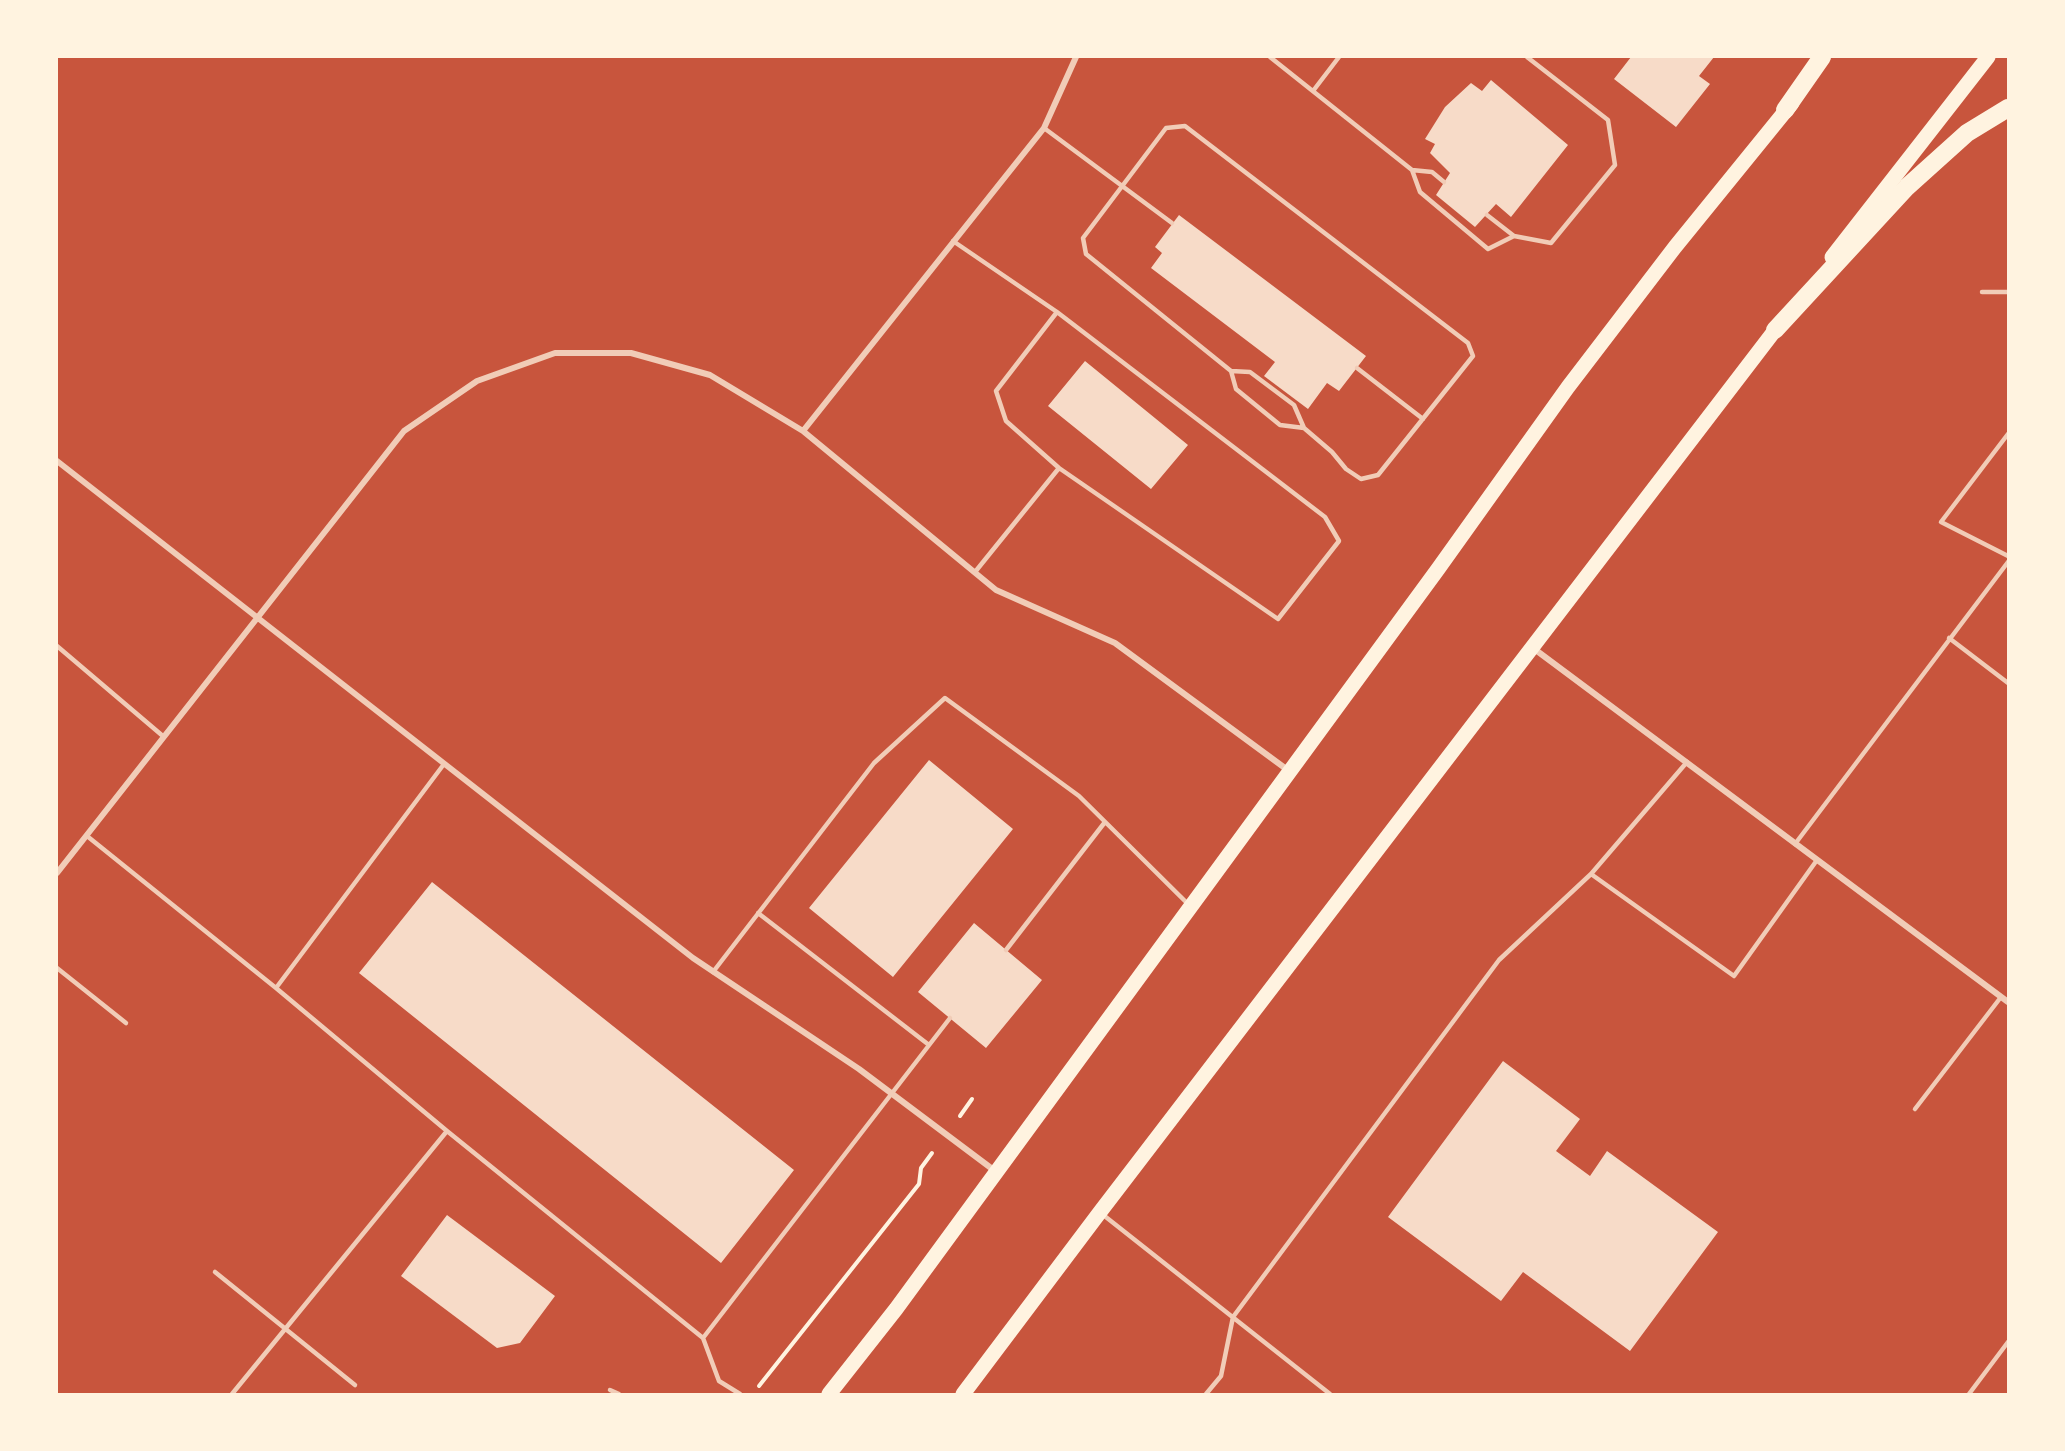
<!DOCTYPE html>
<html>
<head>
<meta charset="utf-8">
<style>
	body { margin:0 }
	#map { position:relative; width:2065px; height:1451px; overflow:hidden; background:#c8553d; font-family:"Exo 2",sans-serif }
	canvas { display:block }
	.frame { position:absolute; inset:0; border:58px solid #fff3e0; pointer-events:none }
</style>
</head>
<body>
<div id="map">
<canvas width="2065" height="1451"></canvas>
<div class="frame"></div>
</div>
<script>
const context = document.querySelector('canvas').getContext('2d');
context.lineJoin = 'round';
function fillPath(path, color) {
  context.fillStyle = color;
  context.fill(path, 'evenodd');
}
function poly(rows) {
  const path = new Path2D();
  for (const r of rows) {
    path.moveTo(r[0], r[1]);
    for (let i = 2; i < r.length; i += 2) path.lineTo(r[i], r[i + 1]);
  }
  return path;
}
function strokePath(path, color, width, dash) {
  context.strokeStyle = color;
  context.lineWidth = width;
  context.lineCap = dash ? 'butt' : 'round';
  context.setLineDash(dash || []);
  context.stroke(path);
}
const building = poly([
	[1631,57,1714,57,1699,76,1710,84,1676,127,1614,79],
	[1491,80,1568,145,1511,217,1496,204,1475,227,1436,195,1450,173,1430,153,1435,144,1425,139,1445,107,1471,83,1482,91],
	[1179,215,1366,356,1339,391,1327,383,1308,409,1264,376,1275,362,1151,268,1162,253,1155,247],
	[1085,361,1188,445,1151,489,1048,406],
	[929,760,1013,829,893,977,809,908],
	[432,882,794,1170,721,1263,359,973],
	[974,923,1042,980,986,1048,918,992],
	[1503,1061,1580,1119,1556,1151,1590,1176,1607,1151,1718,1232,1630,1351,1523,1272,1501,1301,1388,1217],
	[447,1215,555,1296,520,1343,497,1348,401,1276]
]);
const path = poly([
	[960,1116,972,1099],
	[759,1386,919,1184,921,1168,932,1153]
]);
const service = poly([
	[1270,57,1412,170,1432,172,1444,182],
	[1313,91,1339,57],
	[1044,128,1172,223],
	[1412,170,1420,192,1488,249,1514,236],
	[1487,215,1514,236,1551,243,1615,165,1608,120,1527,57],
	[953,241,1057,312,1325,517,1339,541,1278,619,1059,468,975,572],
	[1982,292,2008,292],
	[1057,312,996,391,1006,421,1059,468],
	[1357,368,1423,419],
	[1231,371,1250,372,1294,405,1304,428,1332,452,1346,469,1361,479,1378,475,1473,356,1468,343,1185,126,1166,128,1083,238,1086,254,1231,371,1236,389,1280,425,1304,428],
	[2008,434,1941,522,2008,556],
	[1949,638,2008,683],
	[57,646,164,737],
	[1687,762,1591,874,1734,976,1817,860],
	[444,764,276,988,447,1131,703,1338,719,1381,740,1394],
	[87,836,276,988],
	[1795,844,2008,562],
	[758,913,929,1045],
	[1006,950,1105,822],
	[57,968,126,1023],
	[713,972,874,763,945,698,1079,796,1189,905],
	[1915,1109,2001,997],
	[1102,1214,1330,1394],
	[215,1272,355,1385],
	[703,1338,950,1018],
	[610,1390,619,1394],
	[232,1394,447,1131],
	[1206,1394,1221,1376,1233,1317,1499,960,1591,874],
	[1969,1394,2008,1342]
]);
const minor = poly([
	[803,431,1044,128,1076,57],
	[57,461,693,958,859,1069,995,1171],
	[1533,648,2008,1002],
	[57,873,404,431,477,381,555,353,631,353,710,375,803,431,996,590,1115,643,1289,771]
]);
const primary = poly([
	[1832,257,1988,57],
	[829,1394,896,1309,1438,569,1568,387,1675,247,1792,103],
	[963,1394,1100,1212,1782,321]
]);
const motorway = poly([
	[1785,110,1822,57],
	[1775,330,1907,187,1967,133,2008,108]
]);
fillPath(building, '#f7dbc8');
strokePath(path, '#fff3e0', 4);
strokePath(service, '#f1ccb7', 4.5);
strokePath(minor, '#f1ccb7', 6);
strokePath(primary, '#fff3e0', 15);
strokePath(motorway, '#fff3e0', 18);
</script>
</body>
</html>
